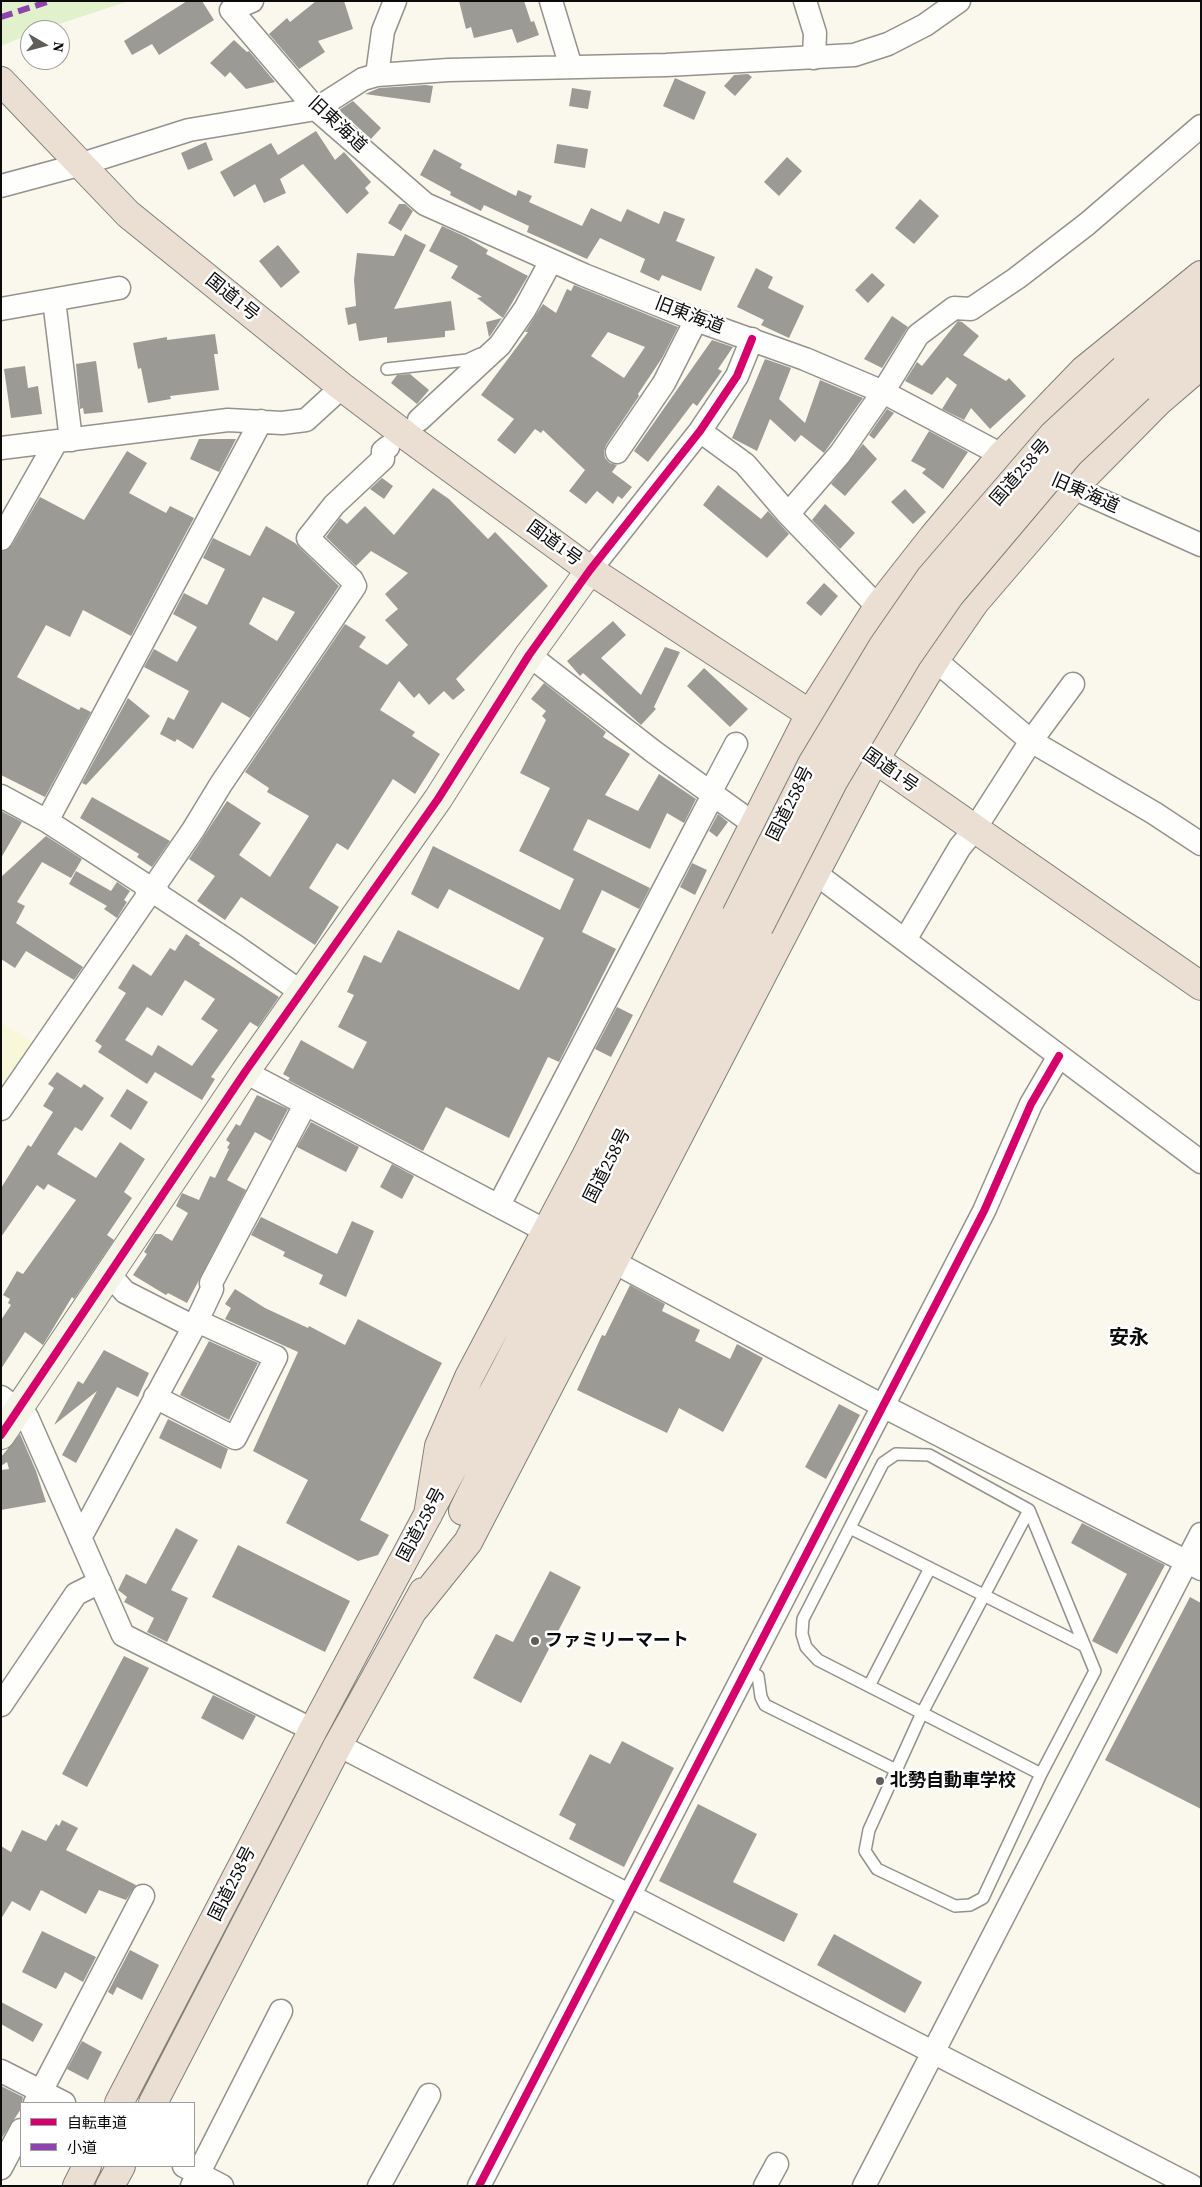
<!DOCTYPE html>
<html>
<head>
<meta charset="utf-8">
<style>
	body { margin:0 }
	#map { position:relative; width:1202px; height:2187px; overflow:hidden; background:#faf8ed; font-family:"Source Serif 4","Noto Sans JP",serif }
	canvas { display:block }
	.frame { position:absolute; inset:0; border:2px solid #0b0b0b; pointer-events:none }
	.legend { position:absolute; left:20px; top:2102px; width:175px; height:65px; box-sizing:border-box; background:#fff; border:1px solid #9d9d9d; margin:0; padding:6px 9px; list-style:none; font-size:15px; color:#0b0b0b }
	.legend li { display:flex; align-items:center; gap:10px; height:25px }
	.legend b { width:25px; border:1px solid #9d9d9d }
	.north { position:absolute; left:20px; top:20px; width:50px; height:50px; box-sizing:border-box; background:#fff; border:1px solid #9d9d9d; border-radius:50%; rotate:98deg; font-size:14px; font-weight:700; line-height:20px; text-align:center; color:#0b0b0b }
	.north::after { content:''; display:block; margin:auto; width:18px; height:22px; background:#5f5e5a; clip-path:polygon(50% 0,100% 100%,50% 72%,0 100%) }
</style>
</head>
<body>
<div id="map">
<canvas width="1202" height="2187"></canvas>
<div class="frame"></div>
<ul class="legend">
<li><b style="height:6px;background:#d6006c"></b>自転車道</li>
<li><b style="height:6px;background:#8e44ad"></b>小道</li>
</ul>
<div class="north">N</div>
</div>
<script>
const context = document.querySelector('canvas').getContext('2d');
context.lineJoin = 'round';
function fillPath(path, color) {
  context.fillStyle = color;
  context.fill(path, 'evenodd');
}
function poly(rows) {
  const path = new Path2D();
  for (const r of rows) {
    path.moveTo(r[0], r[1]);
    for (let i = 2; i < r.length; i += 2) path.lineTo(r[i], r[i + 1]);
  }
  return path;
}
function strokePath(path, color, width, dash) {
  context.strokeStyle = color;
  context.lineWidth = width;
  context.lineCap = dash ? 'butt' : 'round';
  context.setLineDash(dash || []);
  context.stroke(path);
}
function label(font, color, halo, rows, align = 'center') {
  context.font = font + ' "Source Serif 4","Noto Sans JP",serif';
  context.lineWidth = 5;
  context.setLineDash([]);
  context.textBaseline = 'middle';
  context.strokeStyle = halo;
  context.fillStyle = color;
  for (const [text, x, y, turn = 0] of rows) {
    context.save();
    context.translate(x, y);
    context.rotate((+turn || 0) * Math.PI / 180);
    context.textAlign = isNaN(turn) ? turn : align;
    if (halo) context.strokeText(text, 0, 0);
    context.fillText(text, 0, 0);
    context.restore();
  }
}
const farmland = poly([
	[1,1022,35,1044,8,1084,1,1080]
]);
const green = poly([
	[1,1,129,1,41,30,30,30,30,34,1,46]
]);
const building = poly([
	[187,1,202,1,214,20,159,55,152,44,132,55,124,41],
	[316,1,344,1,353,29,318,41,325,52,299,69,269,34,287,18,290,22],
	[459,1,524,1,531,22,534,21,539,35,517,43,512,29,474,38,471,27,466,29],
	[234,40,247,52,249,51,275,82,246,89,230,72,225,77,210,63],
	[748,74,752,77,735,96,724,86,734,75],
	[675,78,706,92,694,120,663,106],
	[426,85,433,86,430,103,365,94,379,88],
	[572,88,591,91,588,109,569,106],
	[353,101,381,128,371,139,339,110],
	[316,131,335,160,344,152,371,182,365,188,369,193,347,214,303,164,280,179,286,193,264,203,255,184,234,197,220,172,271,143,278,155],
	[206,142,213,160,188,170,181,153],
	[557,144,588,149,585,168,554,163],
	[434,149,462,164,460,168,516,196,518,190,532,196,529,202,582,226,591,208,621,222,627,209,659,224,664,211,685,219,676,241,715,257,701,291,662,275,659,281,640,272,645,259,600,238,587,259,527,232,529,226,484,205,481,211,450,195,451,192,420,175],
	[787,157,802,171,779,196,764,182],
	[920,199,939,216,914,244,895,228],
	[399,204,405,204,413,211,401,231,388,223],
	[442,226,466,237,488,250,486,254,528,276,503,318,477,298,482,297,451,278,458,266,429,251],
	[405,234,426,245,394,309,451,301,455,330,445,331,445,337,426,339,387,343,387,337,359,341,356,323,348,325,345,308,356,306,354,280,357,253,394,256],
	[278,245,300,272,281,288,259,261],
	[756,268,773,277,768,288,804,306,789,338,761,325,764,320,737,307],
	[872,273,885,285,868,303,855,290],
	[574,285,678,327,662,358,638,394,639,396,606,445,604,452,605,458,610,463,617,465,612,472,632,487,622,499,618,496,613,504,597,491,586,504,569,491,585,470,543,430,541,433,535,429,515,454,497,440,514,419,481,395,528,332,525,332,543,304,556,313,567,289,571,291],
	[608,332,645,347,624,378,591,356],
	[892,316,908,327,882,368,864,359],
	[502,318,490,336,489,337,486,322],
	[958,321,962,322,979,336,963,355,1006,381,1009,378,1026,396,990,429,971,408,964,420,942,409,957,385,947,377,932,395,905,381,917,362,922,366],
	[215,334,218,354,214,354,219,390,170,396,171,399,148,403,141,368,138,369,133,343,167,337,167,340],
	[712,340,733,347,718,369,722,371,697,406,693,403,648,462,634,451],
	[765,359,791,368,779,399,805,423,820,380,863,398,824,453,801,435,795,442,770,419,757,451,732,438],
	[96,361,103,412,84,414,83,408,80,409,76,364],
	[25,366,28,388,38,386,42,414,11,418,4,369],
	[410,374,429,390,417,404,391,383,397,375],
	[887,409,894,413,874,439,869,435],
	[929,431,968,452,943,489,922,473,926,469,911,461],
	[199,439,236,439,219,472,190,459],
	[863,444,877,459,845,496,831,484],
	[127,451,147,463,129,493,166,513,170,506,194,518,131,636,83,610,70,637,46,625,17,677,79,710,81,707,91,712,45,797,1,775,1,552,12,545,40,497,84,520],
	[382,478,393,486,384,499,370,489],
	[718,485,761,519,768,511,789,534,767,558,703,505],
	[433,488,449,499,488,539,495,532,548,586,456,679,465,690,453,700,444,691,429,705,419,693,414,698,399,681,380,710,415,732,412,736,440,754,415,794,393,779,348,850,337,843,309,888,339,907,315,945,241,897,225,920,197,901,215,876,189,859,227,801,261,823,239,855,270,877,309,816,267,792,269,788,245,772,345,624,366,637,359,647,387,665,408,645,385,620,398,609,385,594,408,573,371,551,356,566,326,537,340,518,347,524,365,506,394,535],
	[905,489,926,512,913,524,891,502],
	[825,504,855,533,840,549,812,520],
	[266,526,295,543,339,586,250,718,222,702,193,749,177,739,175,742,160,734,168,717,174,720,189,691,144,667,154,649,177,662,197,627,173,614,184,593,207,605,225,569,203,558,213,538,250,556],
	[263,597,295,612,277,641,249,624],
	[824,583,838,596,821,616,806,603],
	[613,621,626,635,601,658,641,695,665,647,680,652,654,707,656,709,641,725,583,673,580,676,567,661],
	[704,668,748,709,730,727,687,686],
	[544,683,606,732,603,737,630,754,605,795,638,811,659,774,696,799,684,823,667,813,650,849,588,819,573,850,650,888,639,909,602,890,582,932,616,949,559,1062,548,1057,509,1138,446,1107,423,1151,288,1080,290,1078,283,1074,301,1040,353,1069,367,1042,338,1027,354,995,347,992,364,955,381,963,398,930,519,990,544,938,449,889,438,909,411,894,433,846,560,910,574,879,519,851,550,788,520,773,546,720,542,716,546,711,531,699],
	[128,698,150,716,86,785,82,783],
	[92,797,170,841,152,867,137,857,139,854,80,818],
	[1,811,22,822,1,858],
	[718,814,728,822,717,837,709,831],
	[46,836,82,859,71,878,42,862,17,902,25,906,16,923,83,967,74,980,26,951,15,968,1,959,1,877],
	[692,863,707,870,695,895,680,887],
	[76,871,111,891,117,882,130,891,124,900,127,902,117,918,104,909,107,906,69,884],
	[186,934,200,943,199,945,279,997,258,1027,250,1022,211,1077,215,1079,202,1100,155,1072,147,1084,98,1052,102,1046,95,1041,126,993,118,988,133,964,151,976,170,948,175,951],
	[185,980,215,999,201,1019,218,1030,192,1066,158,1045,152,1056,125,1040,147,1007,162,1016],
	[617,1007,633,1015,611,1057,595,1049],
	[57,1072,81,1088,84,1084,104,1098,82,1131,75,1127,57,1154,96,1178,120,1142,145,1159,124,1192,132,1198,107,1235,114,1240,74,1299,72,1297,43,1345,25,1332,1,1369,1,1320,11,1305,8,1303,10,1299,3,1295,17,1271,23,1274,76,1200,48,1184,44,1190,37,1185,1,1237,1,1188,28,1145,31,1147,53,1112,43,1106,54,1088,48,1084],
	[127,1089,148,1102,131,1130,110,1116],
	[257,1095,288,1109,271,1141,255,1132,227,1180,246,1190,187,1303,168,1293,166,1295,133,1275,147,1254,144,1252,155,1234,161,1234,172,1241,188,1213,176,1206,182,1193,199,1200,210,1176,215,1178,229,1149,227,1148,230,1143,226,1140,236,1124,240,1126],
	[311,1122,359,1147,346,1172,297,1147],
	[392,1164,414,1176,402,1199,380,1187],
	[261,1217,337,1254,352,1221,374,1231,346,1297,319,1284,323,1275,283,1256,285,1252,251,1235],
	[630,1285,665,1304,662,1311,700,1330,695,1341,730,1359,737,1344,763,1358,723,1432,679,1408,667,1433,577,1390,602,1335,605,1336],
	[235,1289,265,1308,308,1328,309,1326,345,1345,358,1319,442,1363,360,1520,389,1535,378,1555,358,1561,286,1523,308,1480,253,1451,298,1352,225,1319,231,1308,225,1304],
	[209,1341,258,1363,229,1420,180,1395],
	[104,1350,149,1373,138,1397,117,1387,76,1463,62,1455,97,1391,54,1425,78,1381,83,1384],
	[839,1404,860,1415,826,1479,805,1467],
	[168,1419,228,1449,221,1469,159,1438],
	[20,1434,36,1471,46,1502,1,1510,1,1470,9,1469,7,1462,1,1466,1,1457],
	[1082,1523,1165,1565,1117,1654,1092,1641,1127,1574,1071,1543],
	[176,1528,198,1540,171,1590,188,1598,167,1642,147,1632,154,1618,124,1602,127,1597,118,1590,126,1574,146,1584],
	[238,1545,350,1601,325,1652,212,1597],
	[550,1571,581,1587,521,1703,473,1678,496,1634,513,1642],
	[1190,1597,1201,1603,1201,1809,1105,1760],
	[124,1656,149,1668,87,1787,62,1774],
	[213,1695,256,1716,243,1740,201,1718],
	[622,1741,674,1768,624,1867,569,1839,576,1824,559,1815,590,1754,610,1764],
	[698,1804,757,1834,733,1882,798,1914,784,1942,659,1881],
	[62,1820,78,1828,66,1850,136,1885,126,1900,99,1890,86,1914,41,1890,30,1911,12,1901,1,1919,1,1846,11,1852,22,1830,46,1841,56,1824,59,1826],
	[42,1931,96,1957,83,1982,65,1972,56,1989,22,1972],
	[834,1934,922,1982,905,2013,817,1965],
	[130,1950,159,1965,142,2000,117,1987,113,1995,108,1992],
	[1,2002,43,2024,33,2042,1,2024],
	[82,2041,102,2052,88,2080,67,2069],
	[1,2086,23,2097,21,2109,1,2139]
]);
const lane = poly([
	[387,369,467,360,480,354],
	[1029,1510,922,1713,869,1830,865,1851,877,1869,955,1906,970,1905,983,1898,1041,1774,1095,1671,1029,1510,929,1455,896,1454,883,1463,803,1619,802,1634,806,1647,818,1660,869,1686,922,1713,1041,1774],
	[850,1528,1085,1646],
	[746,1670,758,1676,761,1697,765,1705,896,1770],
	[869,1686,930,1568]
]);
const street = poly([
	[252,1,231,10,316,109,425,204,584,275,696,320,805,359,883,392,1015,462],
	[551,1,571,67],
	[805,1,815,33,814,58],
	[377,75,383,31,395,1],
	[1,186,79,165,189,130,316,109,363,79,377,75,448,70,666,65,854,55,888,44,925,25,959,1],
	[54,300,71,440],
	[1,309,119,288],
	[419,420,500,345,525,309,551,261],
	[700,431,745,464,788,514,878,607],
	[1,448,228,420,282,423,306,420,342,387],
	[617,452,664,383,696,320],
	[1058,481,1201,545],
	[788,514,840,454,883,392,918,335,954,308,971,309,1017,278,1087,224,1201,126],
	[1,539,56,442],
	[590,570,700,431,737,376,752,339],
	[529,655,654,752,754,824],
	[935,660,1031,741,1154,813,1201,844],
	[710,793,736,744],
	[1,796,47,821,144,884,148,893],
	[47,821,261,421],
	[815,873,1201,1162],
	[154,885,160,896,237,947,301,992],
	[905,940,960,847,974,830,1031,741,1073,684],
	[245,1072,546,1231],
	[1,1109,193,830,221,784,355,586,352,580,308,538,334,505,383,459,383,451,388,447],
	[499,1205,713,795],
	[612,1261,883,1406,1201,1569],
	[109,1274,125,1292,192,1326],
	[1,1397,27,1417,123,1635,313,1730],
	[155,1397,235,1438,276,1357,197,1321],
	[80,1538,197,1321,212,1289,211,1283,305,1105],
	[1,1705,76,1594,100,1582],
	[338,1745,1192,2186],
	[1,2071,64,2103],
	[35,2103,143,1896],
	[184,2166,222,2186],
	[1,2168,21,2130],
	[192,2186,281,2011],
	[379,2186,429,2095],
	[479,2186,984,1211,1031,1104,1059,1056],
	[765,2186,777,2164],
	[864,2186,1201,1534]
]);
const secondary = poly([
	[1,1435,245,1072,438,799,529,655,590,570]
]);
const highway = poly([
	[1,81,128,214,342,387,408,437,590,570,810,714,1201,986],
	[1124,369,1164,331,1201,304],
	[1139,388,1177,351,1201,334],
	[463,1511,527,1380,759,927],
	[428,1515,439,1446,469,1377,585,1158,810,714,878,607,933,537,1001,456,1084,370,1201,275],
	[415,1608,468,1542,815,873,874,761,935,660,975,602,1073,488,1158,402,1201,365],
	[119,2103,313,1730,505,1370,736,915],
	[153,2103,338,1745,423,1592],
	[77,2186,87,2166],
	[110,2186,121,2166]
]);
const highwayBridge = poly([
	[736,915,812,764,883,646,930,578,1053,435,1124,369],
	[759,927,834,780,907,657,950,595,1070,453,1139,388]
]);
const quiet = poly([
	[1,17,50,1]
]);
const cycleway = poly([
	[1,1435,245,1072,438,799,529,655,590,570,700,431,737,376,752,339],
	[479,2186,984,1211,1031,1104,1059,1056]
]);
const markers = [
	[535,1641,5,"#5f5e5a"],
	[880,1781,5,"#5f5e5a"]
];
const streetNames = [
	["旧東海道",337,125,43],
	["国道1号",232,298,39],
	["旧東海道",689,316,21],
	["国道258号",1021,473,-49],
	["旧東海道",1085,494,24],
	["国道1号",554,544,36],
	["国道1号",890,771,35],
	["国道258号",791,804,-63],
	["国道258号",608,1166,-63],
	["国道258号",422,1525,-62],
	["国道258号",233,1884,-63]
];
const poiNames = [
	["ファミリーマート",545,1641],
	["北勢自動車学校",890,1781]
];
const quarterNames = [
	["安永",1129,1339]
];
fillPath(farmland, '#f8f7d8');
fillPath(green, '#e0f1cc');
fillPath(building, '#9c9a94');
strokePath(lane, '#93928d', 14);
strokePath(street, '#93928d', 25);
strokePath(secondary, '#898883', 30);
strokePath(highway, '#807f7a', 30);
strokePath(lane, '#fefefc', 11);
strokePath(street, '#fefefc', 22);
strokePath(secondary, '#f4f4e7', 28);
strokePath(highway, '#eadfd2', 28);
strokePath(highwayBridge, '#807f7a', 30, []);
strokePath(highwayBridge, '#eadfd2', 28);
strokePath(quiet, '#8e44ad', 6, [12, 6]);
strokePath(cycleway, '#d6006c', 8);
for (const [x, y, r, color] of markers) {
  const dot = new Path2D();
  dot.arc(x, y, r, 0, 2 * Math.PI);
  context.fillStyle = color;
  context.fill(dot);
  strokePath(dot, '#fff', 2);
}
label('18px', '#0b0b0b', '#fff', streetNames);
label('bold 18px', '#0b0b0b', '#fff', poiNames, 'left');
label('bold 20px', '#0b0b0b', '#fff', quarterNames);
</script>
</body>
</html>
